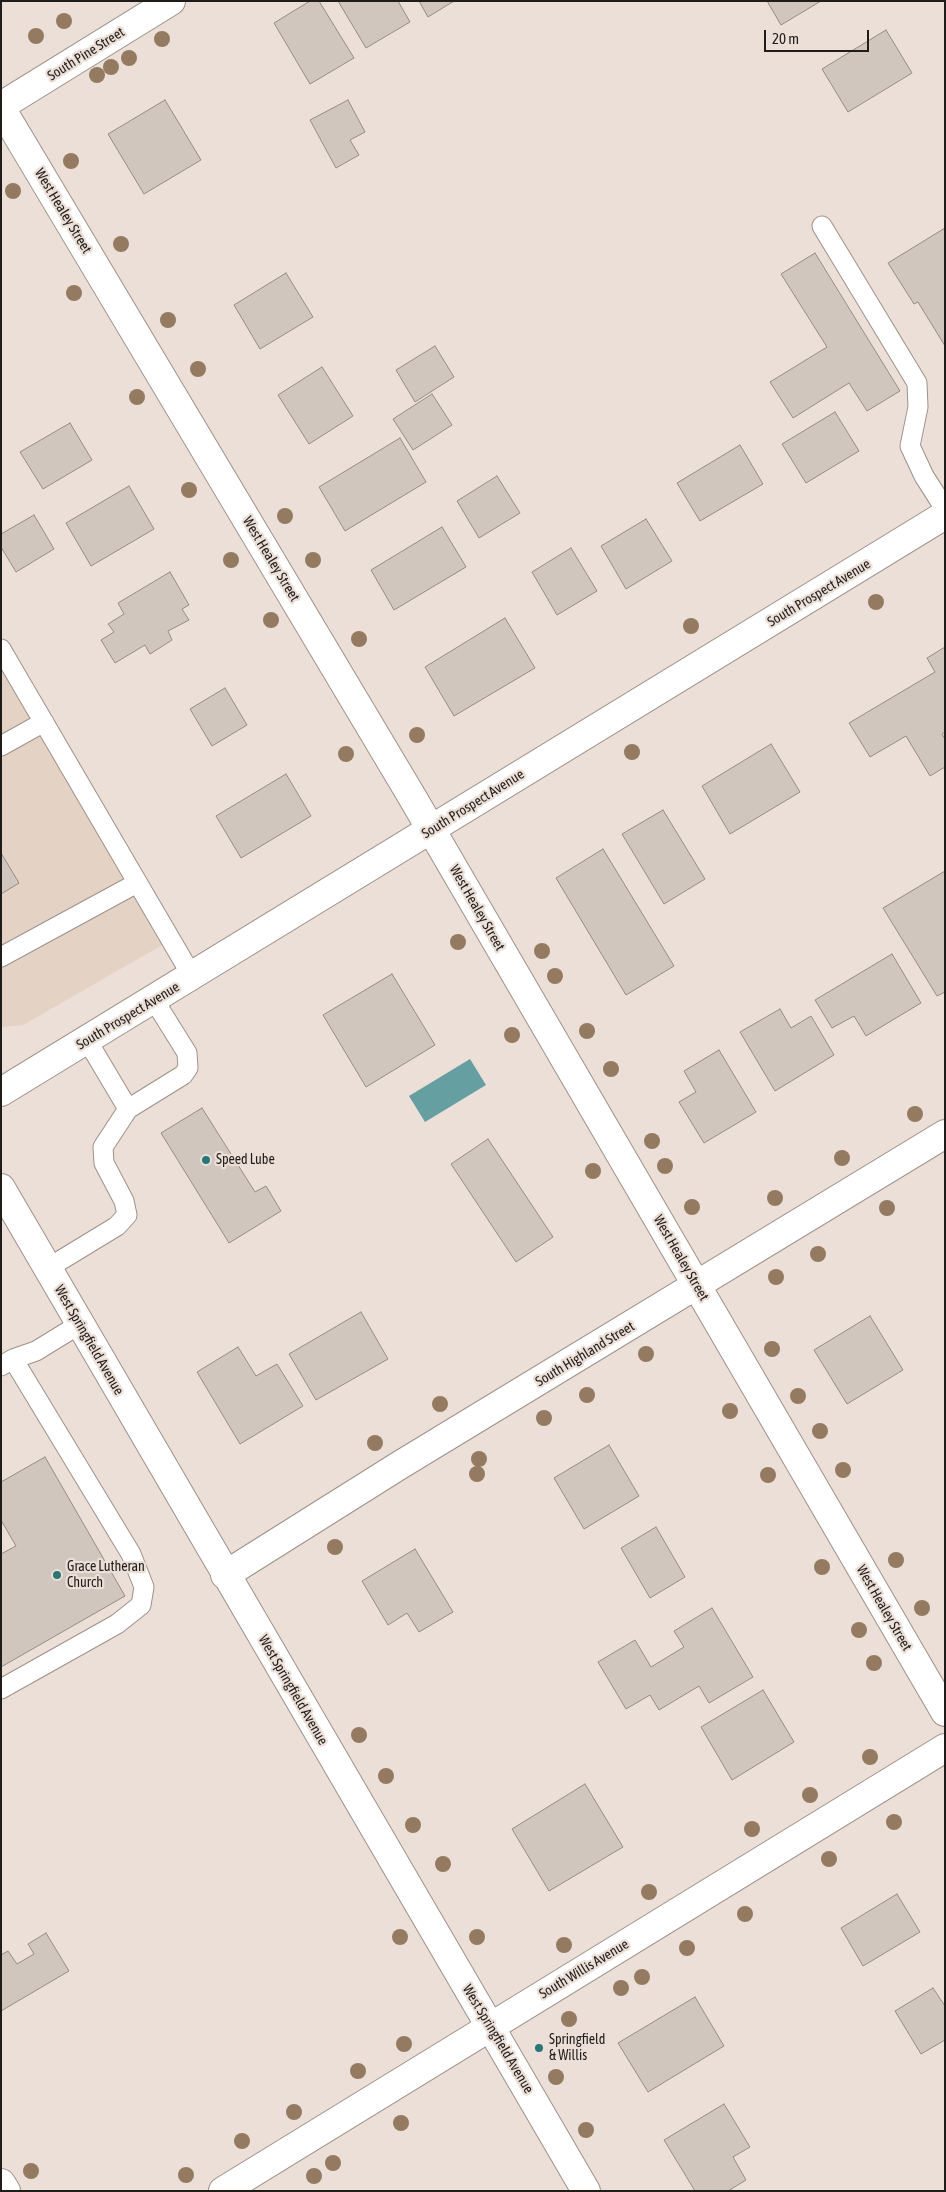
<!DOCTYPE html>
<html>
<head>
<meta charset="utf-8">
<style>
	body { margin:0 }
	#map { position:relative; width:946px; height:2192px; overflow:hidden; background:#ebdfd7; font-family:"Asap Condensed",sans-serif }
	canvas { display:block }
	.frame { position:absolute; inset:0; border:2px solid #201c19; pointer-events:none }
	.scale { position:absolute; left:764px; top:30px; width:105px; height:22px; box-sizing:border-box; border:2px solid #201c19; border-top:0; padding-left:6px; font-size:15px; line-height:18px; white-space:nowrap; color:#201c19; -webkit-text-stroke:4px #ebdfd7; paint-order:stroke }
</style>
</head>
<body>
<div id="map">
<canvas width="946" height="2192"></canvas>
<div class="frame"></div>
<div class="scale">20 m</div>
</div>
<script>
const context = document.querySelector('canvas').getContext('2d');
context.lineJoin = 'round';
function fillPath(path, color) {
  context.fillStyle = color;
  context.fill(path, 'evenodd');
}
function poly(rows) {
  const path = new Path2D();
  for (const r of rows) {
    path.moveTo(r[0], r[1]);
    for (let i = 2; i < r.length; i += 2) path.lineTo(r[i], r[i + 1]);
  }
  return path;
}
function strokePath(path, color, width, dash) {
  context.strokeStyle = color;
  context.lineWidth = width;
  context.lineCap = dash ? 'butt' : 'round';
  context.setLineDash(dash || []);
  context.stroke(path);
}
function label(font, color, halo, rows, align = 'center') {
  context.font = font + ' "Asap Condensed",sans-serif';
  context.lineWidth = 4.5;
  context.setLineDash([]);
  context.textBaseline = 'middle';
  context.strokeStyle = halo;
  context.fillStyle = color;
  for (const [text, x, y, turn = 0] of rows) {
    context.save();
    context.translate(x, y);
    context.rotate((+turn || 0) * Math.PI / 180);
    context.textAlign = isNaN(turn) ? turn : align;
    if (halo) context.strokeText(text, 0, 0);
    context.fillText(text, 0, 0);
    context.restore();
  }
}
const built = poly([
	[1,649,171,940,23,1025,1,1027]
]);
const water = poly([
	[470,1059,486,1085,425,1122,409,1096]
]);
const building = poly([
	[310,1,319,1,354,58,310,84,274,23,310,1],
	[338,1,398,1,410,22,366,48,338,1],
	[419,1,454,1,428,17,419,1],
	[767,1,821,1,781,25,767,1],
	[886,30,912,73,848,112,822,69,886,30],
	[165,100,201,160,144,194,108,134,165,100],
	[348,100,365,132,350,140,359,155,336,168,310,120,348,100],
	[945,228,945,346,918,302,914,304,888,263,945,228],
	[815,253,900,391,867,411,849,383,793,418,770,382,827,347,781,274,815,253],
	[286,273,313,317,260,349,234,305,286,273],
	[435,346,454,377,415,402,396,370,435,346],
	[322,367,353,416,309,444,278,395,322,367],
	[432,394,452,425,413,450,393,419,432,394],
	[835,412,859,451,806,483,782,444,835,412],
	[70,423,92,460,43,489,20,452,70,423],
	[400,438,426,482,345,531,319,487,400,438],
	[740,445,763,484,700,521,677,483,740,445],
	[497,476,520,513,479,538,457,501,497,476],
	[129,486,154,529,91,566,66,523,129,486],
	[34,515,54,549,16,572,1,547,1,534,34,515],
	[646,519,672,561,626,589,601,546,646,519],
	[442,527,466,567,394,610,371,570,442,527],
	[571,548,597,591,557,615,532,572,571,548],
	[170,572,189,605,182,609,189,620,168,631,172,640,150,654,145,645,115,663,101,640,114,632,108,624,124,614,118,603,170,572],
	[505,618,535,668,454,716,425,667,505,618],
	[945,647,945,732,942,734,945,739,945,767,930,776,906,736,870,757,849,723,935,672,927,658,945,647],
	[225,688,247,725,212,746,190,709,225,688],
	[771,744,800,792,730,834,702,786,771,744],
	[286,774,311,816,241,858,216,816,286,774],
	[663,810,705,879,664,904,622,834,663,810],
	[603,849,674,966,626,995,556,878,603,849],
	[1,853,19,883,1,894,1,853],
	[945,871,945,992,937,996,883,908,945,871],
	[892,954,921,1003,866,1036,854,1016,832,1028,815,1000,892,954],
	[392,974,435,1045,366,1087,323,1015,392,974],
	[780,1009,791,1028,811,1016,834,1055,775,1091,740,1032,780,1009],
	[719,1050,756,1112,704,1143,679,1102,696,1092,684,1071,719,1050],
	[202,1108,255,1192,266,1186,281,1211,229,1243,161,1133,202,1108],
	[488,1139,553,1237,516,1262,451,1164,488,1139],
	[361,1312,388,1359,316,1400,289,1354,361,1312],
	[870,1316,903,1370,847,1404,814,1350,870,1316],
	[238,1347,256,1376,277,1364,303,1406,240,1444,197,1372,238,1347],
	[609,1445,639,1496,584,1529,554,1478,609,1445],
	[45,1457,125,1596,1,1667,1,1554,16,1546,1,1520,1,1482,45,1457],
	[656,1527,685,1577,650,1598,621,1548,656,1527],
	[415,1549,453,1612,419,1632,407,1613,388,1625,362,1581,415,1549],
	[712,1608,753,1677,709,1703,699,1686,659,1710,650,1695,626,1709,598,1662,635,1640,651,1667,684,1647,674,1631,712,1608],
	[763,1690,794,1742,732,1780,701,1727,763,1690],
	[585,1784,623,1847,549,1891,512,1829,585,1784],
	[897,1894,920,1932,863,1966,841,1928,897,1894],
	[46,1933,69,1971,1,2011,1,1955,8,1951,17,1964,34,1954,28,1944,46,1933],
	[933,1988,945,2006,945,2040,921,2054,895,2011,933,1988],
	[695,1997,724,2046,648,2092,618,2043,695,1997],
	[724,2104,750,2147,733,2157,746,2180,728,2191,695,2191,664,2140,724,2104]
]);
const service = poly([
	[822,226,917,383,918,407,910,446,924,476,945,509],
	[1,649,192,976],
	[1,746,44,722],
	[1,957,137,883],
	[87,1040,128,1109],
	[48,1268,117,1226,127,1215,124,1201,104,1163,103,1147,128,1109,183,1075,188,1068,187,1053,154,1000],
	[1,1366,13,1359,36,1351,80,1324],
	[1,1689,117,1624,141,1605,144,1587,131,1554,13,1359]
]);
const minor = poly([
	[1,106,171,1],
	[1,108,411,795,945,1712],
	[225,1575,400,1465,945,1134],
	[1,2183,6,2191],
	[223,2191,945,1748]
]);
const secondary = poly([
	[1,1092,945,515],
	[1,1188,586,2191]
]);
const trees = [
	[64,21],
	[36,36],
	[162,39],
	[129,58],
	[111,67],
	[97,75],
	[71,161],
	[13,191],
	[121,244],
	[74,293],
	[168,320],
	[198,369],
	[137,397],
	[189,490],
	[285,516],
	[231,560],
	[313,560],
	[876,602],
	[271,620],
	[691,626],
	[359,639],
	[417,735],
	[632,752],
	[346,754],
	[458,942],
	[542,951],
	[555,976],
	[587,1031],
	[512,1035],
	[611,1069],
	[915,1114],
	[652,1141],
	[842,1158],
	[665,1166],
	[593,1171],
	[775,1198],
	[692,1207],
	[887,1208],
	[818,1254],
	[776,1277],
	[772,1349],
	[646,1354],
	[587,1395],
	[798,1396],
	[440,1404],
	[730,1411],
	[544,1418],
	[820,1431],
	[375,1443],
	[479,1459],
	[843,1470],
	[477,1474],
	[768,1475],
	[335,1547],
	[896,1560],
	[822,1567],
	[922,1608],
	[859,1630],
	[874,1663],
	[359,1735],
	[870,1757],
	[386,1776],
	[810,1795],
	[894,1822],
	[413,1825],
	[752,1829],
	[829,1859],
	[443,1864],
	[649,1892],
	[745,1914],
	[400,1937],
	[477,1937],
	[564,1945],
	[687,1948],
	[642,1977],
	[621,1988],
	[569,2019],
	[404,2044],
	[358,2071],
	[556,2077],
	[294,2112],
	[401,2123],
	[586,2130],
	[242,2141],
	[333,2163],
	[31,2171],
	[186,2175],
	[314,2176]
];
const markers = [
	[206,1160,5,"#2b7579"],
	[57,1575,5,"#2b7579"],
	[539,2048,5,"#2b7579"]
];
const streetNames = [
	["South Pine Street",86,54,-32],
	["West Healey Street",63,211,59],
	["West Healey Street",271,559,59],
	["South Prospect Avenue",819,593,-31],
	["South Prospect Avenue",473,804,-32],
	["West Healey Street",477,908,60],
	["South Prospect Avenue",128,1016,-31],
	["West Healey Street",681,1258,60],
	["West Springfield Avenue",89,1340,60],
	["South Highland Street",585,1354,-31],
	["West Healey Street",884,1608,60],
	["West Springfield Avenue",293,1690,60],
	["South Willis Avenue",584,1969,-31],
	["West Springfield Avenue",498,2039,59]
];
const poiNames = [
	["Speed Lube",216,1160],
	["Grace Lutheran",67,1567],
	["Church",67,1583],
	["Springfield",549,2040],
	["& Willis",549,2056]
];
fillPath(built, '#e4d2c5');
fillPath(water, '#659fa2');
fillPath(building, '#d1c6bd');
strokePath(building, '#968c84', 1);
strokePath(service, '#9d928a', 21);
strokePath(minor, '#9d928a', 30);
strokePath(secondary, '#9d928a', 30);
strokePath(service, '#fff', 19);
strokePath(minor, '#fff', 28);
strokePath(secondary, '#fff', 28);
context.fillStyle = '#947a61';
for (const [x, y] of trees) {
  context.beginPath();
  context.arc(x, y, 8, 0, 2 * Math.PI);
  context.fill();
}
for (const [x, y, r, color] of markers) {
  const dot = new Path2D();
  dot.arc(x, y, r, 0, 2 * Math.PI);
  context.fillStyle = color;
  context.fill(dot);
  strokePath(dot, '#ebdfd7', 2);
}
label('14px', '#201c19', '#ebdfd7', streetNames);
label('14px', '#201c19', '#ebdfd7', poiNames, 'left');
</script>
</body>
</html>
